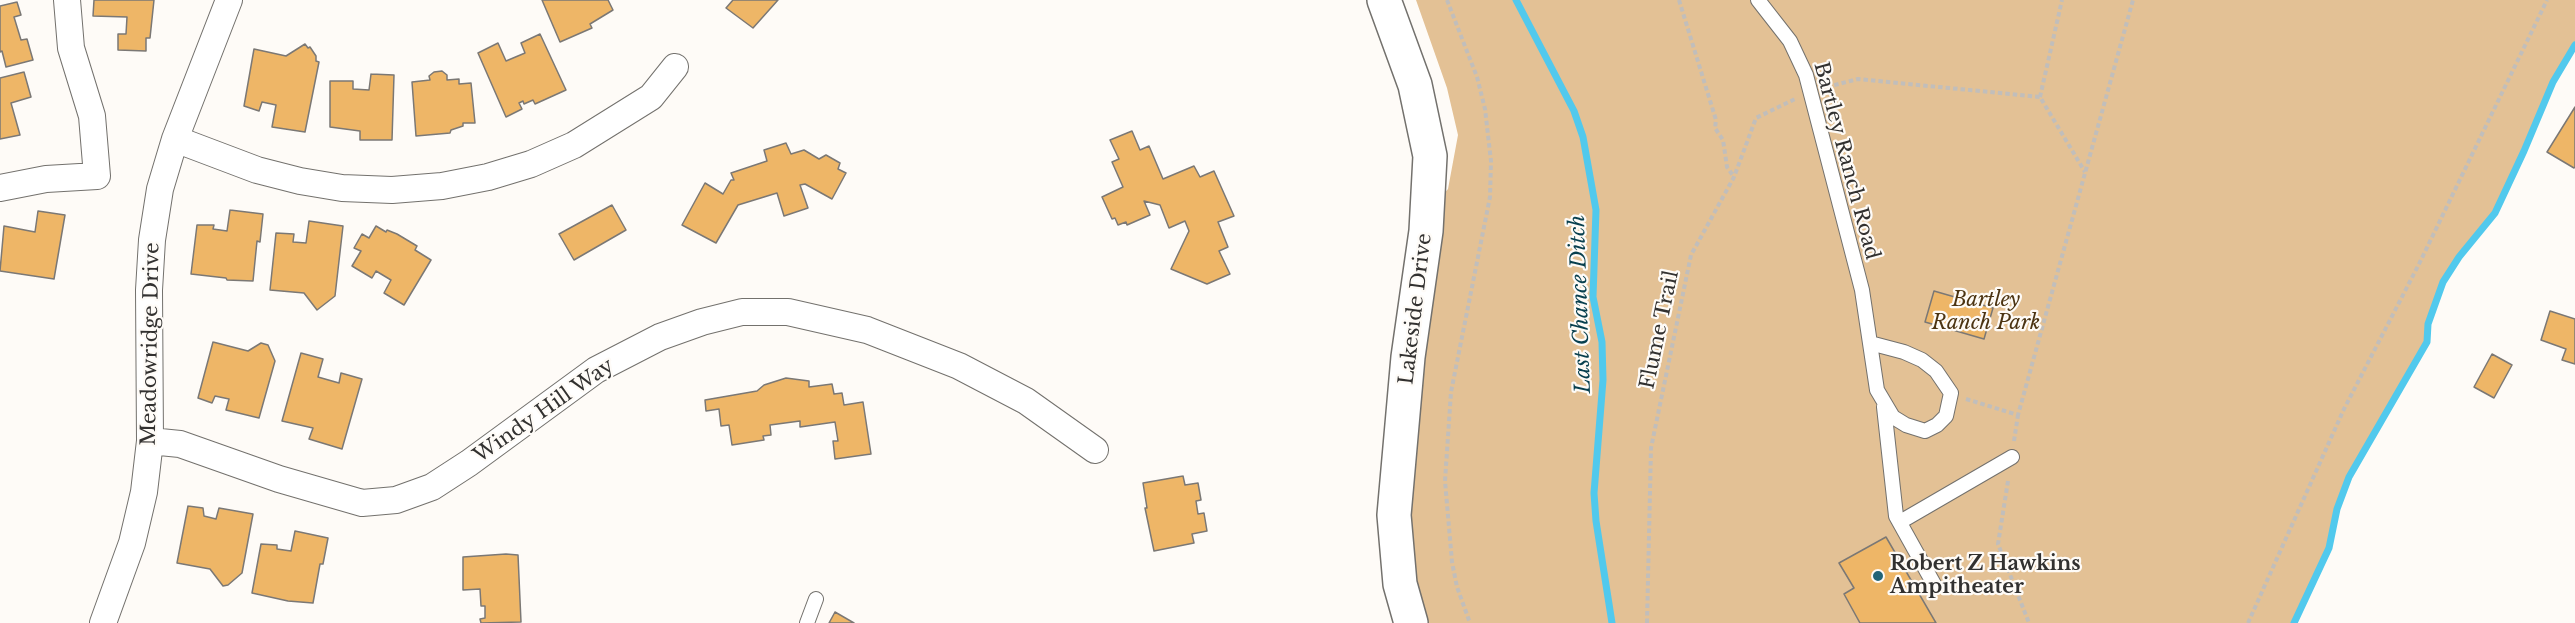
<!DOCTYPE html>
<html>
<head>
<meta charset="utf-8">
<style>
	body { margin:0 }
	canvas { display:block; background:#fefbf7 }
</style>
</head>
<body>
<canvas width="2575" height="623"></canvas>
<script>
const context = document.querySelector('canvas').getContext('2d');
context.lineJoin = 'round';
function fillPath(path, color) {
  context.fillStyle = color;
  context.fill(path, 'evenodd');
}
function poly(rows) {
  const path = new Path2D();
  for (const r of rows) {
    path.moveTo(r[0], r[1]);
    for (let i = 2; i < r.length; i += 2) path.lineTo(r[i], r[i + 1]);
  }
  return path;
}
function strokePath(path, color, width, dash) {
  context.strokeStyle = color;
  context.lineWidth = width;
  context.lineCap = dash ? 'butt' : 'round';
  context.setLineDash(dash || []);
  context.stroke(path);
}
function label(font, color, halo, rows, align = 'center') {
  context.font = font + ' "Libre Baskerville",serif';
  context.lineWidth = 4.5;
  context.setLineDash([]);
  context.textBaseline = 'middle';
  context.strokeStyle = halo;
  context.fillStyle = color;
  for (const [text, x, y, turn = 0] of rows) {
    context.save();
    context.translate(x, y);
    context.rotate((+turn || 0) * Math.PI / 180);
    context.textAlign = isNaN(turn) ? turn : align;
    if (halo) context.strokeText(text, 0, 0);
    context.fillText(text, 0, 0);
    context.restore();
  }
}
const green = poly([
	[1416,0,2575,0,2575,45,2553,82,2524,151,2495,213,2459,257,2443,282,2428,324,2427,342,2349,477,2337,509,2329,548,2294,623,1414,623,1400,564,1434,205,1448,189,1458,135,1447,88]
]);
const stream = poly([
	[1516,0,1574,111,1583,137,1596,210,1593,297,1602,342,1603,380,1594,493,1596,521,1612,623],
	[2294,623,2329,548,2337,509,2349,477,2427,342,2428,324,2443,282,2459,257,2495,213,2524,151,2553,82,2575,45]
]);
const building = poly([
	[94,0,154,0,150,38,146,38,146,51,118,50,118,34,126,34,127,17,93,16,94,0],
	[542,0,608,0,613,10,590,24,592,28,560,42,542,0],
	[733,0,778,0,753,28,726,8,733,0],
	[17,2,21,15,14,17,21,40,27,39,33,60,6,67,2,51,0,52,0,6,17,2],
	[540,34,566,90,535,104,533,100,524,104,523,101,519,103,522,109,506,117,478,53,498,43,506,61,525,53,521,43,540,34],
	[305,44,308,48,310,47,316,56,316,61,319,62,305,132,272,127,276,105,262,102,259,111,244,106,254,49,286,56,305,44],
	[442,71,447,75,447,80,459,79,459,84,471,83,475,123,463,123,463,126,451,130,450,133,416,136,412,82,430,80,429,76,434,72,442,71],
	[24,72,31,97,11,103,20,135,0,139,0,78,24,72],
	[371,74,394,75,392,140,360,140,360,131,330,127,330,81,353,81,353,89,369,90,371,74],
	[2575,107,2575,167,2574,168,2547,152,2575,107],
	[1132,131,1140,150,1149,146,1163,179,1194,166,1200,177,1214,171,1234,216,1218,222,1228,247,1219,251,1230,274,1207,284,1171,269,1189,231,1185,221,1169,228,1160,205,1144,201,1150,215,1127,225,1126,222,1118,225,1115,218,1112,219,1102,197,1123,187,1112,162,1119,159,1110,140,1132,131],
	[786,143,791,154,804,150,819,159,826,155,840,163,838,169,846,173,832,199,805,184,800,185,808,208,784,216,777,193,738,205,716,243,682,225,705,183,723,194,731,180,734,180,731,173,767,161,764,150,786,143],
	[612,205,626,230,574,260,559,234,612,205],
	[230,210,263,214,260,242,257,241,253,281,227,280,226,278,191,274,197,225,214,225,213,229,227,231,230,210],
	[38,211,65,215,54,279,0,271,4,226,35,232,38,211],
	[309,221,343,226,335,296,317,310,304,293,270,290,276,233,294,234,293,242,306,243,309,221],
	[376,226,386,232,387,230,397,234,417,246,415,250,431,260,404,305,384,293,391,280,376,271,372,278,352,266,361,251,354,248,362,234,369,238,376,226],
	[1934,291,1993,308,1984,339,1925,322,1934,291],
	[2550,311,2575,319,2575,364,2562,360,2566,349,2541,340,2550,311],
	[213,342,248,351,261,343,268,345,275,361,259,418,226,410,229,399,215,396,212,403,198,398,213,342],
	[301,353,323,359,318,377,339,383,341,373,362,379,342,449,309,439,313,428,282,421,301,353],
	[2492,354,2512,365,2494,398,2474,387,2492,354],
	[786,378,809,381,809,387,832,384,834,394,842,393,844,405,863,402,871,454,835,459,833,441,838,441,835,422,800,427,800,421,770,425,771,435,763,436,764,440,732,445,729,425,721,426,719,409,706,411,705,400,757,391,764,385,786,378],
	[1183,476,1185,485,1198,483,1201,500,1196,501,1198,514,1204,513,1207,531,1192,534,1194,543,1154,551,1145,508,1147,508,1143,483,1183,476],
	[188,506,203,508,204,516,216,519,219,508,253,514,242,573,228,585,223,586,210,569,177,563,188,506],
	[295,531,328,538,323,564,320,564,313,603,288,601,252,593,261,544,277,545,277,549,291,551,295,531],
	[1886,537,1936,623,1860,623,1844,594,1854,588,1839,563,1886,537],
	[506,554,518,555,521,622,481,623,480,619,485,618,485,606,481,606,480,589,463,590,463,557,506,554],
	[835,612,854,623,829,623,835,612]
]);
const path = poly([
	[1447,0,1477,77,1485,109,1491,161,1490,197,1451,392,1445,481,1452,562,1457,587,1470,623],
	[1679,0,1716,120,1715,128,1723,140,1727,167,1734,177],
	[1827,87,1858,79,2040,97,2085,172],
	[2040,97,2062,0],
	[1966,399,2018,415,2133,0],
	[2014,441,2018,415],
	[2008,481,1998,544,2029,623],
	[1647,623,1651,448,1691,255,1734,177,1756,118,1795,99],
	[2248,623,2344,409,2419,264,2547,0]
]);
const lane = poly([
	[1758,0,1790,41,1806,75,1862,290,1877,390,1893,417,1906,425,1925,431,1937,425,1946,416,1951,393,1936,371,1922,360,1904,352,1870,343],
	[1884,407,1896,516,1935,586],
	[1900,522,2012,457],
	[807,623,816,599]
]);
const street = poly([
	[175,139,257,170,300,181,342,188,392,190,442,186,488,177,531,164,574,145,651,97,675,67],
	[0,188,46,179,97,176,92,116,71,48,67,0],
	[150,441,180,444,279,479,362,503,396,500,432,487,469,463,596,370,660,337,702,322,742,312,788,312,867,330,959,366,1026,401,1095,450],
	[103,623,132,543,144,492,150,441,149,290,152,240,160,189,175,139,229,0]
]);
const secondary = poly([
	[1384,0,1415,85,1430,156,1426,231,1408,357,1394,515,1400,584,1411,623]
]);
const markers = [
	[1878,576,6,"#226477"]
];
const streetNames = [
	["Bartley Ranch Road",1846,161,75],
	["Lakeside Drive",1416,309,-83],
	["Flume Trail",1660,330,-78],
	["Meadowridge Drive",151,344,-89],
	["Windy Hill Way",544,411,-35]
];
const parkNames = [
	["Bartley",1986,300],
	["Ranch Park",1986,323]
];
const poiNames = [
	["Robert Z Hawkins",1890,564],
	["Ampitheater",1890,587]
];
const waterNames = [
	["Last Chance Ditch",1581,304,-92]
];
fillPath(green, '#e3c195');
strokePath(stream, '#51c9ed', 7);
fillPath(building, '#eeb667');
strokePath(building, '#7b7875', 1.5);
strokePath(lane, '#73716d', 16);
strokePath(street, '#73716d', 28);
strokePath(secondary, '#73716d', 36);
strokePath(path, '#c1bebb', 4, [4.5, 3]);
strokePath(lane, '#fff', 14);
strokePath(street, '#fff', 26);
strokePath(secondary, '#fff', 33);
for (const [x, y, r, color] of markers) {
  const dot = new Path2D();
  dot.arc(x, y, r, 0, 2 * Math.PI);
  context.fillStyle = color;
  context.fill(dot);
  strokePath(dot, '#fefbf7', 2);
}
label('20px', '#323130', '#fefbf7', streetNames);
label('italic 20px', '#4c3412', '#fefbf7', parkNames);
label('bold 20px', '#323130', '#fefbf7', poiNames, 'left');
label('italic 21px', '#073f4e', '#fefbf7', waterNames);
</script>
</body>
</html>
